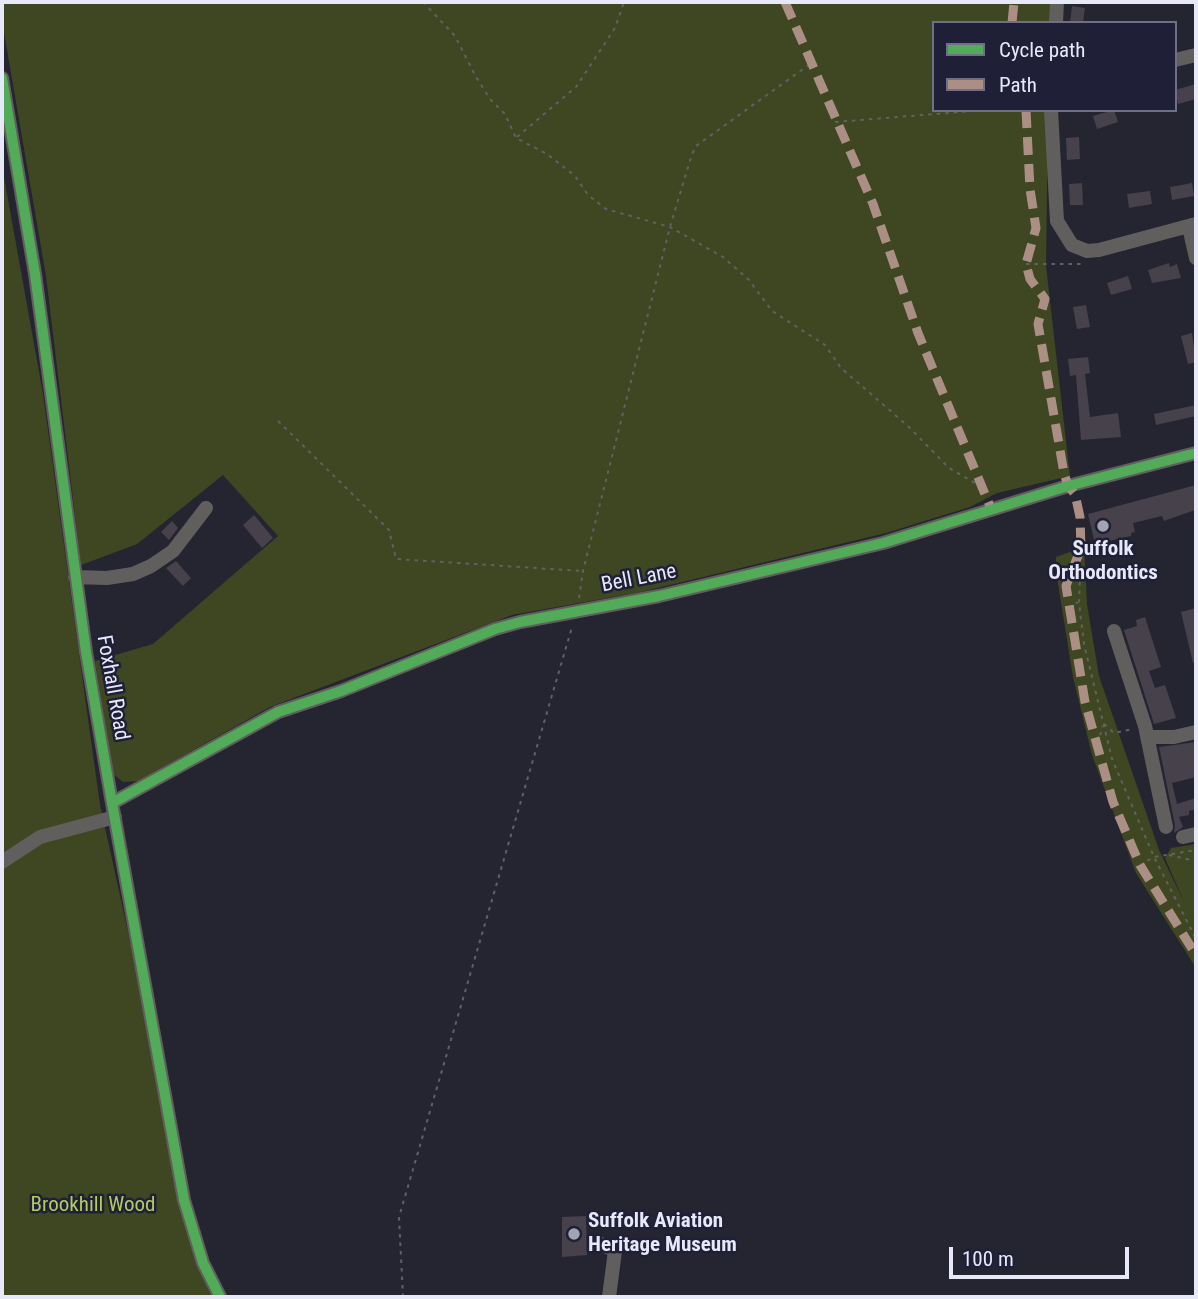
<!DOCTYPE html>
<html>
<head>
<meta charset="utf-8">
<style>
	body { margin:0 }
	#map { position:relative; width:1198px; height:1299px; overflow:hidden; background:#252532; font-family:"Roboto Condensed",sans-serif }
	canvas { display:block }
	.frame { position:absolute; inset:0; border:4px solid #e7e9f9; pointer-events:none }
	.legend { position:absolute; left:932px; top:21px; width:245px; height:91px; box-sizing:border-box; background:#1f2038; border:2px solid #6f7085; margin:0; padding:9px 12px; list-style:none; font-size:21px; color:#e7e9f9 }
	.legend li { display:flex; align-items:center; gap:14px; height:35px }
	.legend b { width:35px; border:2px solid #6f7085 }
	.scale { position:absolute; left:949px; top:1247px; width:180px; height:32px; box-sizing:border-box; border:4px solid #e7e9f9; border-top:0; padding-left:9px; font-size:21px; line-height:24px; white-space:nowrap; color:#e7e9f9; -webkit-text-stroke:5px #1f2038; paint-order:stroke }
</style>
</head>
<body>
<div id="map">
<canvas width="1198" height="1299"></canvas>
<div class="frame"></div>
<ul class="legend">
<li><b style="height:9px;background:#51ab58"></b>Cycle path</li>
<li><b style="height:9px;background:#ac8f84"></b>Path</li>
</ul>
<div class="scale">100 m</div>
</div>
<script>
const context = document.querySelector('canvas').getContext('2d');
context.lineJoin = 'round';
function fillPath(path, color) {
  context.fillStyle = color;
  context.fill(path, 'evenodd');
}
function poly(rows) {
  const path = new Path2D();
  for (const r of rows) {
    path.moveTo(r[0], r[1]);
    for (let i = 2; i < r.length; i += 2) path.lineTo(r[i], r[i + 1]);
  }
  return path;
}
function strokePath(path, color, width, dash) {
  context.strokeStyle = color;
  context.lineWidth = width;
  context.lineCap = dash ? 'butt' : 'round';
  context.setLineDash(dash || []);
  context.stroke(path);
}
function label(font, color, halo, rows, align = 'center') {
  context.font = font + ' "Roboto Condensed",sans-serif';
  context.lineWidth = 5;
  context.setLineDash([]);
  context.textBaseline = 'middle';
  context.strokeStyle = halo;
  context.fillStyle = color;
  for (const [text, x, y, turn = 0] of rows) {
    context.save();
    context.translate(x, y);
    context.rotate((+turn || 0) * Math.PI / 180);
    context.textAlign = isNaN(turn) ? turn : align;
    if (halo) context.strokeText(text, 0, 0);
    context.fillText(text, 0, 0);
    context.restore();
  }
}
const green = poly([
	[2,2,1055,2,1054,23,934,23,934,110,1048,110,1046,266,1070,476,997,493,970,507,886,533,641,592,512,615,270,707,138,781,123,782,113,774,95,661,153,644,278,536,223,475,137,544,81,565,46,276,2,21],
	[2,166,43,394,100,805,185,1190,218,1297,2,1297],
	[1081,548,1084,548,1087,604,1099,676,1159,850,1185,904,1165,858,1171,848,1196,844,1196,968,1136,873,1092,755,1073,677,1056,571,1056,557]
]);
const building = poly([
	[1072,6,1085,8,1083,23,1070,23],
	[1196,84,1196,99,1178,104,1175,90],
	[1114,110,1118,122,1097,129,1093,116],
	[1079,137,1080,159,1067,160,1066,138],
	[1082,183,1083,205,1070,205,1069,184],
	[1192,183,1194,196,1172,200,1170,187],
	[1150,191,1152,204,1129,208,1127,194],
	[1169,263,1170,267,1177,264,1181,278,1152,283,1148,270],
	[1128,276,1132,289,1111,295,1107,283],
	[1086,305,1090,327,1077,329,1073,307],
	[1192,333,1196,362,1188,364,1181,336],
	[1088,357,1090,373,1085,374,1090,417,1118,413,1121,437,1081,440,1076,375,1070,376,1068,359],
	[1196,405,1196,416,1156,425,1154,414],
	[1196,485,1195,510,1164,521,1162,516,1133,523,1135,532,1131,533,1131,536,1095,544,1088,514],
	[254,515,273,538,262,548,243,525],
	[172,521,178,528,169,540,161,532],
	[176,561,191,578,183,586,166,568],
	[1196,608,1196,662,1193,663,1181,612],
	[1145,617,1161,667,1149,671,1155,688,1165,685,1176,718,1154,724,1124,630,1137,626,1136,620],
	[1196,742,1196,777,1172,783,1177,804,1196,798,1196,809,1189,811,1189,815,1179,817,1183,827,1174,833,1175,825,1159,747],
	[586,1216,587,1255,562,1257,562,1217]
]);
const path = poly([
	[423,2,455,36,476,77,490,99,505,114,516,138,547,154,575,176,588,195,606,209,670,227,723,257,749,280,772,311,825,345,841,368,909,427,949,468,982,487],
	[835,122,986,110],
	[517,137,576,87,615,28,624,2],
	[1026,264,1083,264],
	[278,421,389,530,396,559,582,571],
	[1081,548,1079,603,1084,644,1112,759,1154,857,1196,939],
	[579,598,583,571,670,227,692,154,696,146,810,64],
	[1071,617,1074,602,1078,603],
	[1104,724,1114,733,1133,729],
	[1097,752,1102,726],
	[1169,855,1196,861],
	[1140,865,1154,857,1196,850],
	[403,1297,399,1217,572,627]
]);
const minor = poly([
	[1056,23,1057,2],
	[1175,60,1196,55],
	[2,78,35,274,86,652,112,803,184,1200,203,1263,220,1297],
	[1051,110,1057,221,1072,245,1087,251,1099,250,1196,224],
	[1189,227,1196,258],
	[75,577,107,578,133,574,151,566,173,551,206,508],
	[1114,631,1145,726,1166,827],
	[1147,737,1174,737,1196,732],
	[112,803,278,712,341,691,495,629,520,622,659,596,883,543,1068,486,1196,453],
	[1183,837,1196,834],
	[2,862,40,837,115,817],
	[599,1243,615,1251,609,1297]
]);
const quiet = poly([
	[785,2,873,204,918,333,992,511],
	[1012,23,1014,2],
	[1026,110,1030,189,1036,228,1026,264,1030,279,1045,299,1038,324,1064,473,1068,486,1075,494,1080,517,1081,548,1066,586,1085,702,1113,802,1140,865,1196,955]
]);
const cycleway = poly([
	[2,78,35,274,86,652,112,803,184,1200,203,1263,220,1297],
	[112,803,278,712,341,691,495,629,520,622,659,596,883,543,1068,486,1196,453]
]);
const markers = [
	[1103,526,7,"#a3a4b3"],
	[574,1234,7,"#a3a4b3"]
];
const poiNames = [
	["Suffolk",1103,550],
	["Orthodontics",1103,574],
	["Suffolk Aviation",588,1222,"left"],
	["Heritage Museum",588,1246,"left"]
];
const streetNames = [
	["Bell Lane",639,579,-11],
	["Foxhall Road",112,688,80]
];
const parkNames = [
	["Brookhill Wood",93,1206]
];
fillPath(green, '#3e4721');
fillPath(building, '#46414b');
strokePath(path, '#616165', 2, [3.5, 5]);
strokePath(minor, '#615f5d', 14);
strokePath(quiet, '#ac8f84', 9, [18, 9]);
strokePath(cycleway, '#51ab58', 10);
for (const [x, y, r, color] of markers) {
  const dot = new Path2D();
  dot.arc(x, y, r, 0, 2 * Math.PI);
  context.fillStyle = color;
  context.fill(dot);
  strokePath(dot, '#1f2038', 2.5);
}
label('bold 21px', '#e7e9f9', '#1f2038', poiNames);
label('21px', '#e7e9f9', '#1f2038', streetNames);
label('21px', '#b4cc5c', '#1f2038', parkNames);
</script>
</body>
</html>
